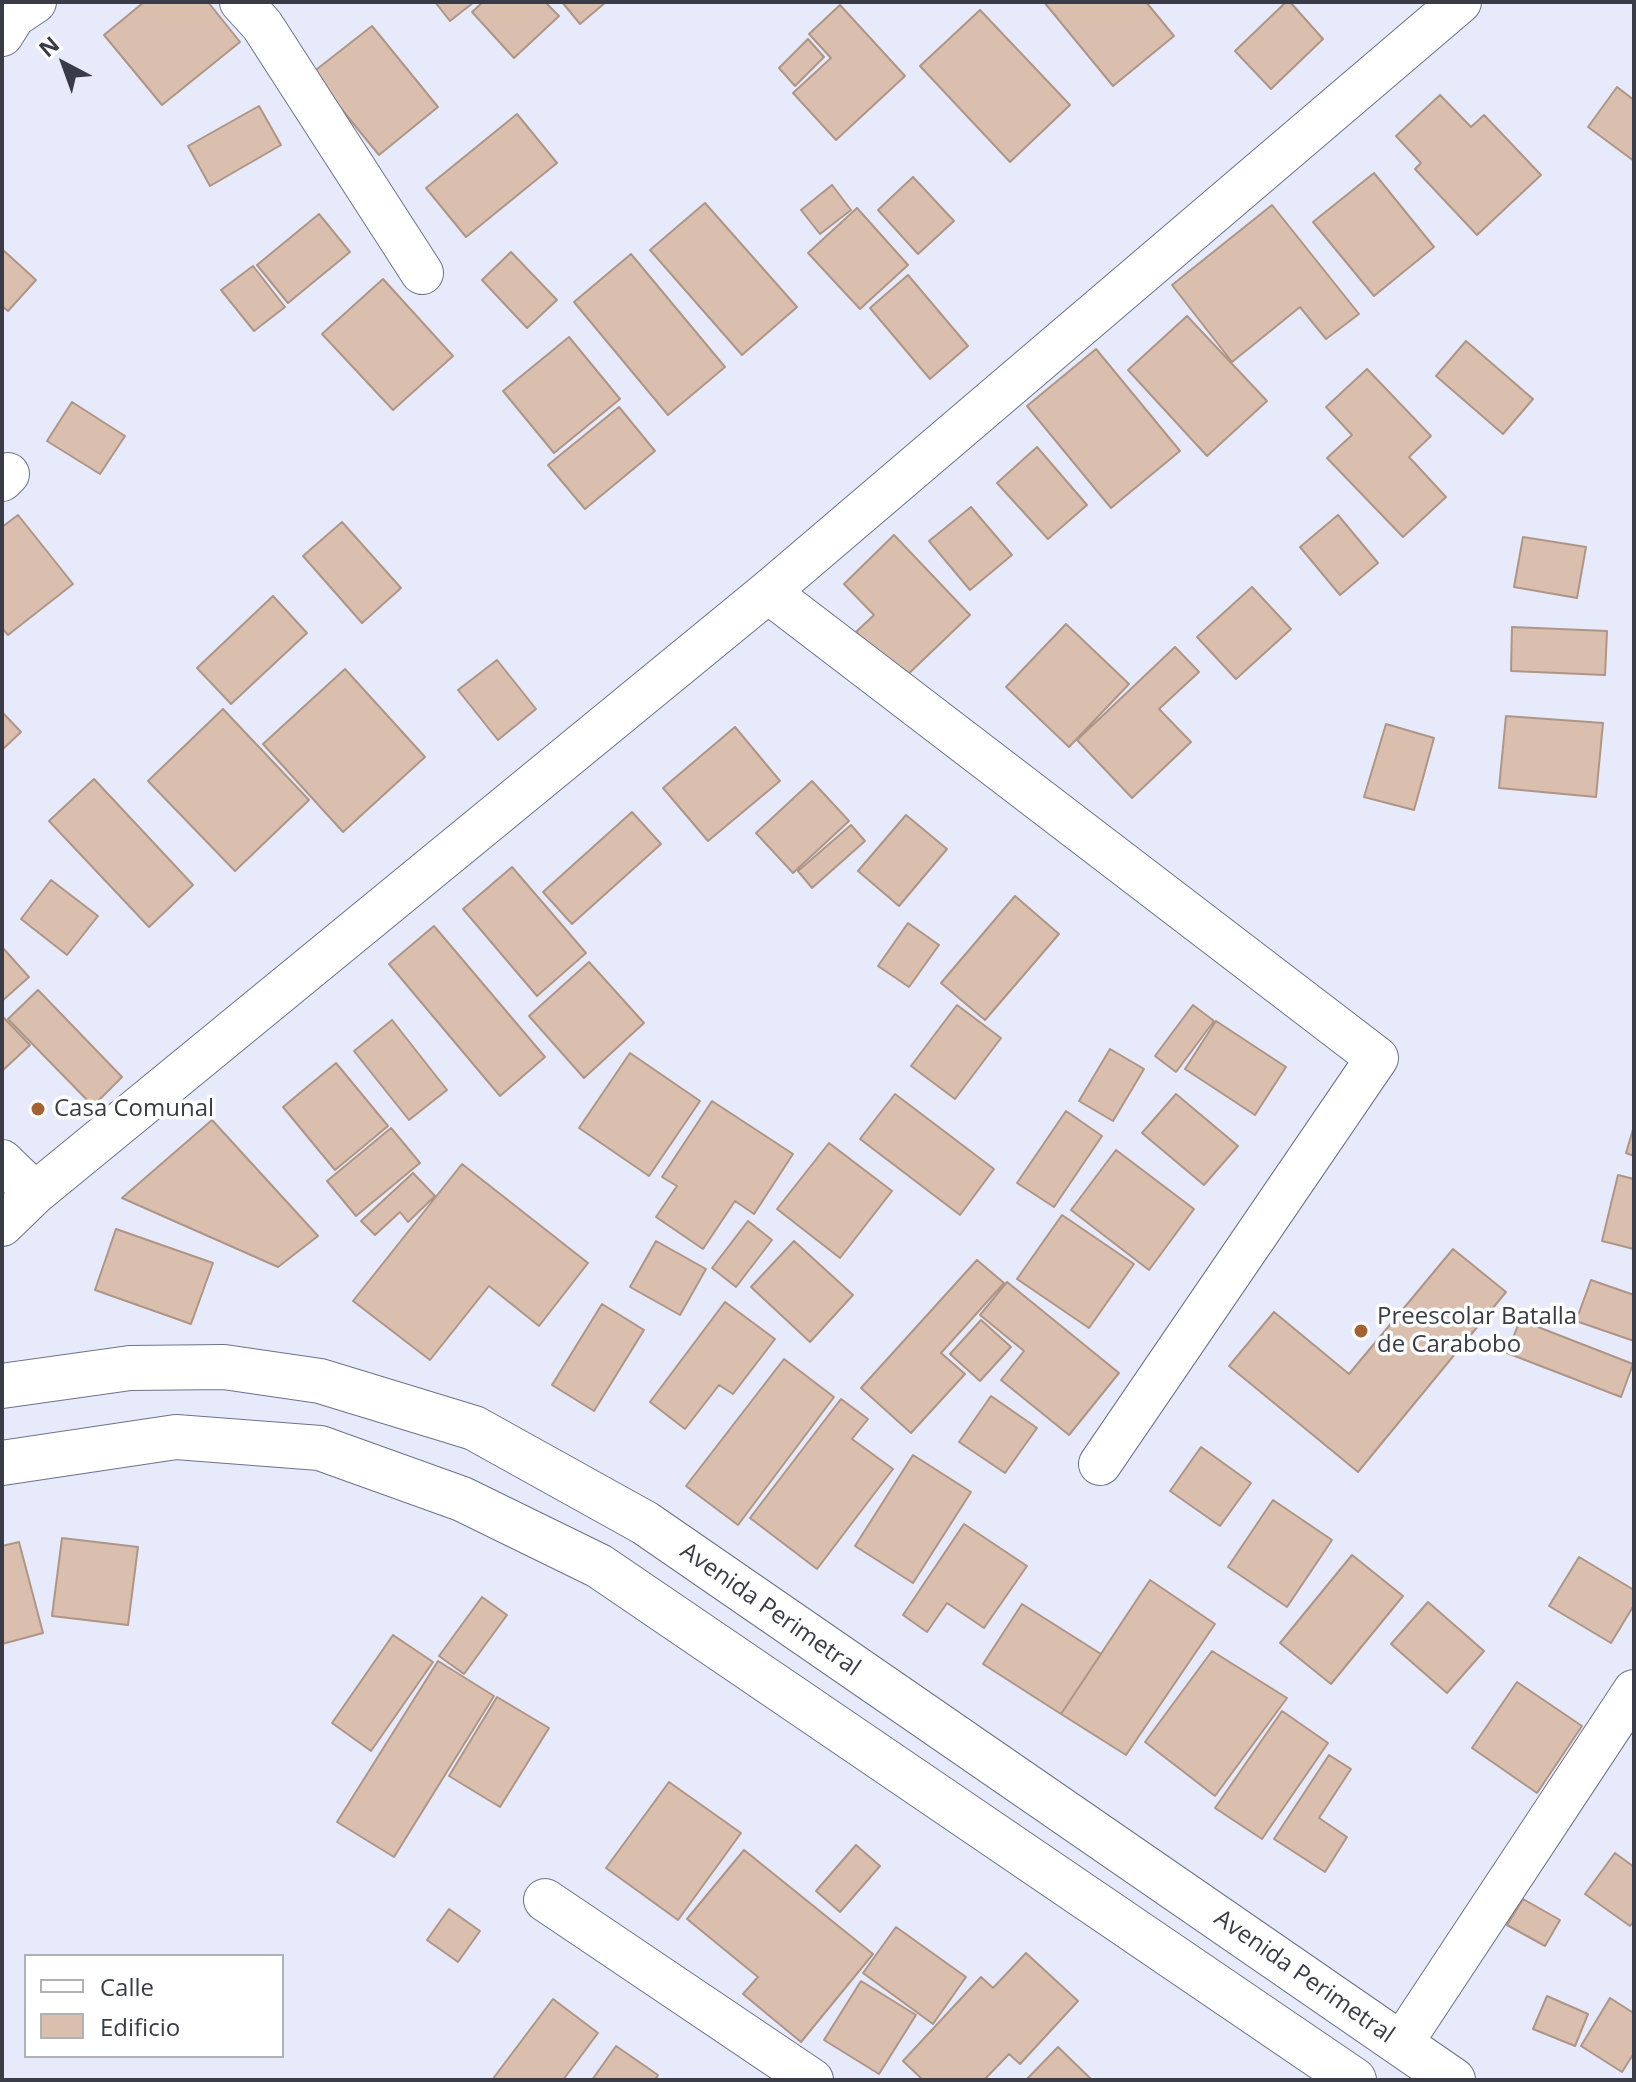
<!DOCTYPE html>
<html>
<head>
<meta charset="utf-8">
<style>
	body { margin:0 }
	#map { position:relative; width:1636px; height:2082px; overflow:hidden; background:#e6eafa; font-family:"Open Sans",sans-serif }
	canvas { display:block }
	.frame { position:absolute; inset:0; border:4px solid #393c47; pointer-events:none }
	.legend { position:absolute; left:24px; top:1954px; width:260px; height:104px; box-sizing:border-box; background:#fff; border:2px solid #b0b1b5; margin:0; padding:10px 14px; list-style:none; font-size:24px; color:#393c47 }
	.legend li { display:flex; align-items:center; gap:16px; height:40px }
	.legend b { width:40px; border:2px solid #b0b1b5 }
	.north { position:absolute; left:24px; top:24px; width:80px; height:80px; -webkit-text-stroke:6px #fff; paint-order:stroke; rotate:319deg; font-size:22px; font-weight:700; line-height:32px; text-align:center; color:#393c47 }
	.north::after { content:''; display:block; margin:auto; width:28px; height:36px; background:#393c47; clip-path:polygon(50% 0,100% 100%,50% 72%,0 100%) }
</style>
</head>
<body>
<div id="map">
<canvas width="1636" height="2082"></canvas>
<div class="frame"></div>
<ul class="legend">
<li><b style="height:10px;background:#fff"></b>Calle</li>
<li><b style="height:22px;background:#dabfaf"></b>Edificio</li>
</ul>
<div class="north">N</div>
</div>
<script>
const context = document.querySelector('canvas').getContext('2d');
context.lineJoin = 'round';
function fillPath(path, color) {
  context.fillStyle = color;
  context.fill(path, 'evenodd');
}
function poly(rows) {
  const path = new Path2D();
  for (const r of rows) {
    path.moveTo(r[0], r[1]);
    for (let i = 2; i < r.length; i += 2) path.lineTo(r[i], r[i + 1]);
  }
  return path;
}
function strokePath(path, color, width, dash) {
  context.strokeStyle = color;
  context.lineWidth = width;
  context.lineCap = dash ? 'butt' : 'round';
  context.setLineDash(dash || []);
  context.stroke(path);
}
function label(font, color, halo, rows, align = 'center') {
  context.font = font + ' "Open Sans",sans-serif';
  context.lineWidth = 7;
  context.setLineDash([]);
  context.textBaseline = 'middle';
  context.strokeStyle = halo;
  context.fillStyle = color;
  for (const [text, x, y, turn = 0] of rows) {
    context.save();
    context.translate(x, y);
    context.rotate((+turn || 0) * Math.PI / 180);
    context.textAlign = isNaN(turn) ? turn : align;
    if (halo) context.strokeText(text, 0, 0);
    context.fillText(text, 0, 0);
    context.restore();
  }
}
const building = poly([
	[144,2,208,2,240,42,162,105,104,35,144,2],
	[435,2,474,2,450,21,435,2],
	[483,2,545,2,559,16,514,58,472,12,483,2],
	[562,2,606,2,580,24,562,2],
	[1044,2,1146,2,1174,36,1113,86,1044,2],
	[1286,2,1290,2,1323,39,1271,89,1235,51,1286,2],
	[840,5,905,76,836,140,793,93,831,58,809,34,840,5],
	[980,10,1070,105,1010,162,920,66,980,10],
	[372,26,438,107,379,155,312,73,372,26],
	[808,39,824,57,795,86,779,68,808,39],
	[1617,87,1634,100,1634,161,1588,127,1617,87],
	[1440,95,1471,127,1484,115,1541,175,1477,235,1415,169,1421,163,1396,136,1440,95],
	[259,106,281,145,210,186,188,146,259,106],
	[517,114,557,163,466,237,426,188,517,114],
	[1374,173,1434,247,1374,296,1313,222,1374,173],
	[913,177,954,221,918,254,878,210,913,177],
	[832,185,851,210,820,234,801,210,832,185],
	[705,203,797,307,742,355,650,250,705,203],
	[1272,205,1359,314,1326,339,1300,307,1232,362,1172,285,1272,205],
	[857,208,908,265,860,309,808,253,857,208],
	[319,214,350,252,288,303,257,265,319,214],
	[2,249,36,280,8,311,2,306,2,249],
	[511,252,557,300,527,328,482,280,511,252],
	[631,254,725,367,668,415,574,302,631,254],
	[253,266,285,307,254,331,221,290,253,266],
	[908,275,968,346,930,379,870,308,908,275],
	[383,279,453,356,393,410,322,334,383,279],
	[1187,316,1267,401,1207,456,1128,370,1187,316],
	[569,337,620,399,554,453,503,391,569,337],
	[1466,341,1533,399,1503,434,1436,376,1466,341],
	[1096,349,1180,451,1111,508,1027,406,1096,349],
	[1367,369,1431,436,1409,457,1446,497,1403,537,1327,458,1352,435,1326,407,1367,369],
	[72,402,125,436,100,474,47,441,72,402],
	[619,407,655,451,585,509,548,465,619,407],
	[1037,447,1087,505,1048,539,997,483,1037,447],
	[971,507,1012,555,970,590,929,541,971,507],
	[18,515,73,584,8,635,2,628,2,527,18,515],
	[1338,515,1378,563,1340,595,1300,547,1338,515],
	[342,522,401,588,362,623,303,556,342,522],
	[894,535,970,615,902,680,856,632,874,615,844,584,894,535],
	[1523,537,1586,547,1577,598,1514,587,1523,537],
	[1252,587,1291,629,1236,679,1197,637,1252,587],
	[273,596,307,633,231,704,197,668,273,596],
	[1066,624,1129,684,1069,747,1006,687,1066,624],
	[1512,627,1607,631,1605,675,1511,671,1512,627],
	[1175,647,1199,672,1159,709,1191,742,1132,798,1077,740,1175,647],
	[497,660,536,709,498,740,458,690,497,660],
	[345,669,425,757,343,832,263,744,345,669],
	[223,709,309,800,235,871,148,781,223,709],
	[2,712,21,732,2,750,2,712],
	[1506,716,1603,723,1596,797,1499,788,1506,716],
	[1386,724,1434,738,1414,810,1364,797,1386,724],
	[735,727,780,781,708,841,663,788,735,727],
	[94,779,193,885,149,927,49,821,94,779],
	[812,781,849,821,793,873,756,833,812,781],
	[632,812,661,844,572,924,543,892,632,812],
	[906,815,947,849,899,906,858,871,906,815],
	[851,825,865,841,812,888,798,871,851,825],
	[512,867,586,953,537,996,463,909,512,867],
	[51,880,98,916,67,955,21,919,51,880],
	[1015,896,1059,934,985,1020,941,983,1015,896],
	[908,923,939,945,909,987,878,966,908,923],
	[434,926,545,1057,500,1096,389,964,434,926],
	[2,947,29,977,2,1001,2,947],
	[589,962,644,1023,584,1078,529,1016,589,962],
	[38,990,122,1077,93,1106,8,1019,38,990],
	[957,1005,1001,1038,955,1099,911,1066,957,1005],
	[1193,1005,1214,1021,1176,1072,1155,1056,1193,1005],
	[2,1016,30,1045,2,1071,2,1016],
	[392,1020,447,1090,409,1120,354,1051,392,1020],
	[1216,1021,1286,1067,1255,1115,1185,1069,1216,1021],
	[1110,1049,1144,1069,1113,1121,1079,1101,1110,1049],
	[630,1053,700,1101,649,1176,579,1128,630,1053],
	[336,1063,388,1126,335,1170,283,1107,336,1063],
	[895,1094,994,1169,960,1215,860,1139,895,1094],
	[1176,1094,1238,1146,1204,1185,1142,1133,1176,1094],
	[712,1101,793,1154,754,1214,735,1201,703,1249,656,1217,677,1186,662,1177,712,1101],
	[1066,1111,1102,1136,1054,1207,1017,1183,1066,1111],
	[212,1120,318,1236,278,1267,122,1198,212,1120],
	[1634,1126,1634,1156,1626,1153,1634,1126],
	[391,1128,420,1163,356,1216,327,1181,391,1128],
	[829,1143,892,1191,840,1258,777,1209,829,1143],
	[1116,1150,1194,1209,1149,1270,1071,1210,1116,1150],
	[462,1164,588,1263,539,1326,489,1286,430,1360,353,1301,462,1164],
	[413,1173,435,1196,408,1222,400,1212,375,1235,361,1221,413,1173],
	[1618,1175,1634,1179,1634,1249,1602,1241,1618,1175],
	[1062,1215,1134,1264,1089,1328,1017,1279,1062,1215],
	[748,1221,772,1240,736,1287,712,1268,748,1221],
	[116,1229,213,1263,191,1324,95,1290,116,1229],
	[656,1241,706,1269,680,1315,630,1287,656,1241],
	[794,1241,853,1295,810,1342,751,1287,794,1241],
	[1453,1249,1506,1292,1358,1472,1229,1366,1274,1312,1349,1374,1453,1249],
	[977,1260,1004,1283,941,1353,965,1374,911,1433,861,1388,977,1260],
	[1591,1280,1634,1295,1634,1341,1576,1321,1591,1280],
	[1007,1282,1119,1373,1069,1435,1001,1380,1024,1351,980,1315,1007,1282],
	[725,1302,775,1339,733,1394,719,1385,685,1429,650,1402,725,1302],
	[602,1304,644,1330,594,1411,552,1385,602,1304],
	[981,1320,1011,1347,980,1381,950,1354,981,1320],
	[1520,1320,1633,1364,1621,1397,1507,1353,1520,1320],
	[784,1359,834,1397,738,1525,686,1486,784,1359],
	[991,1396,1037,1428,1005,1473,959,1442,991,1396],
	[841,1399,868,1419,852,1439,893,1469,817,1569,750,1518,841,1399],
	[1201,1447,1251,1483,1220,1526,1170,1491,1201,1447],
	[913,1455,971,1492,913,1583,855,1546,913,1455],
	[1273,1500,1332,1540,1287,1607,1228,1567,1273,1500],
	[964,1524,1027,1566,984,1628,947,1603,927,1632,903,1615,964,1524],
	[62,1538,138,1547,128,1625,52,1616,62,1538],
	[19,1542,43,1633,2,1644,2,1546,19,1542],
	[1352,1555,1403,1596,1331,1684,1280,1643,1352,1555],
	[1579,1557,1634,1590,1634,1605,1611,1643,1549,1606,1579,1557],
	[1150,1580,1215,1624,1126,1755,1061,1714,1150,1580],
	[482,1597,507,1615,464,1674,439,1656,482,1597],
	[1428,1602,1484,1651,1447,1693,1391,1644,1428,1602],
	[1022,1604,1101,1654,1061,1714,983,1664,1022,1604],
	[393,1635,433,1662,371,1751,332,1723,393,1635],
	[1212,1651,1287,1698,1215,1796,1145,1742,1212,1651],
	[438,1661,494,1696,394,1857,337,1822,438,1661],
	[1517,1682,1582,1726,1537,1793,1472,1748,1517,1682],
	[497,1697,549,1728,500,1807,449,1776,497,1697],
	[1282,1711,1328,1743,1262,1839,1215,1808,1282,1711],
	[1329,1755,1351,1769,1319,1818,1347,1837,1325,1872,1274,1839,1329,1755],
	[669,1782,741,1833,678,1920,606,1868,669,1782],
	[856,1845,880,1866,840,1912,816,1891,856,1845],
	[744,1850,873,1954,801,2042,743,1994,758,1977,687,1919,744,1850],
	[1615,1853,1634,1867,1634,1921,1630,1926,1585,1894,1615,1853],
	[1523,1899,1560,1920,1545,1946,1507,1925,1523,1899],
	[449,1909,480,1931,458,1962,427,1940,449,1909],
	[896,1927,966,1977,933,2024,863,1973,896,1927],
	[1026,1953,1078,2001,1020,2064,1009,2054,984,2080,923,2080,903,2061,981,1977,993,1988,1026,1953],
	[861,1981,916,2015,879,2074,824,2040,861,1981],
	[1547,1996,1588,2014,1575,2046,1533,2029,1547,1996],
	[1610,1998,1632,2012,1634,2010,1634,2053,1622,2072,1581,2046,1610,1998],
	[553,1999,598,2033,563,2080,492,2080,553,1999],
	[616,2046,658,2075,655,2080,592,2080,616,2046],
	[1058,2047,1092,2080,1026,2080,1058,2047]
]);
const minor = poly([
	[241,2,262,25,422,273],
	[2,35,14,16,35,2],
	[2,480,8,474],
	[768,592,1377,1058,1100,1464],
	[2,1161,35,1193],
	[2,1225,35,1193,768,592,1460,2],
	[545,1900,812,2080],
	[1401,2044,1634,1691]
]);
const secondary = poly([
	[2,1386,130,1368,224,1367,320,1381,474,1428,645,1523,1453,2080],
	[2,1463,176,1437,320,1448,462,1499,599,1566,1354,2080]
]);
const markers = [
	[38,1109,8,"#a46131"],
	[1361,1331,8,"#a46131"]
];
const poiNames = [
	["Casa Comunal",54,1109],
	["Preescolar Batalla",1377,1317],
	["de Carabobo",1377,1345]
];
const streetNames = [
	["Avenida Perimetral",770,1610,35],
	["Avenida Perimetral",1304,1977,35]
];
fillPath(building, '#dabfaf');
strokePath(building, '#af9585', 2);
strokePath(minor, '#6d728a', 44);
strokePath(secondary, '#6d728a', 46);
strokePath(minor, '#fff', 42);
strokePath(secondary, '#fff', 44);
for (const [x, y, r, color] of markers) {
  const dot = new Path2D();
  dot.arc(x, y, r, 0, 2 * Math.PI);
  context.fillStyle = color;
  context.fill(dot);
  strokePath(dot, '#fff', 3);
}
label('24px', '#393c47', '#fff', poiNames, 'left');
label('24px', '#393c47', '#fff', streetNames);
</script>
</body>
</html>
